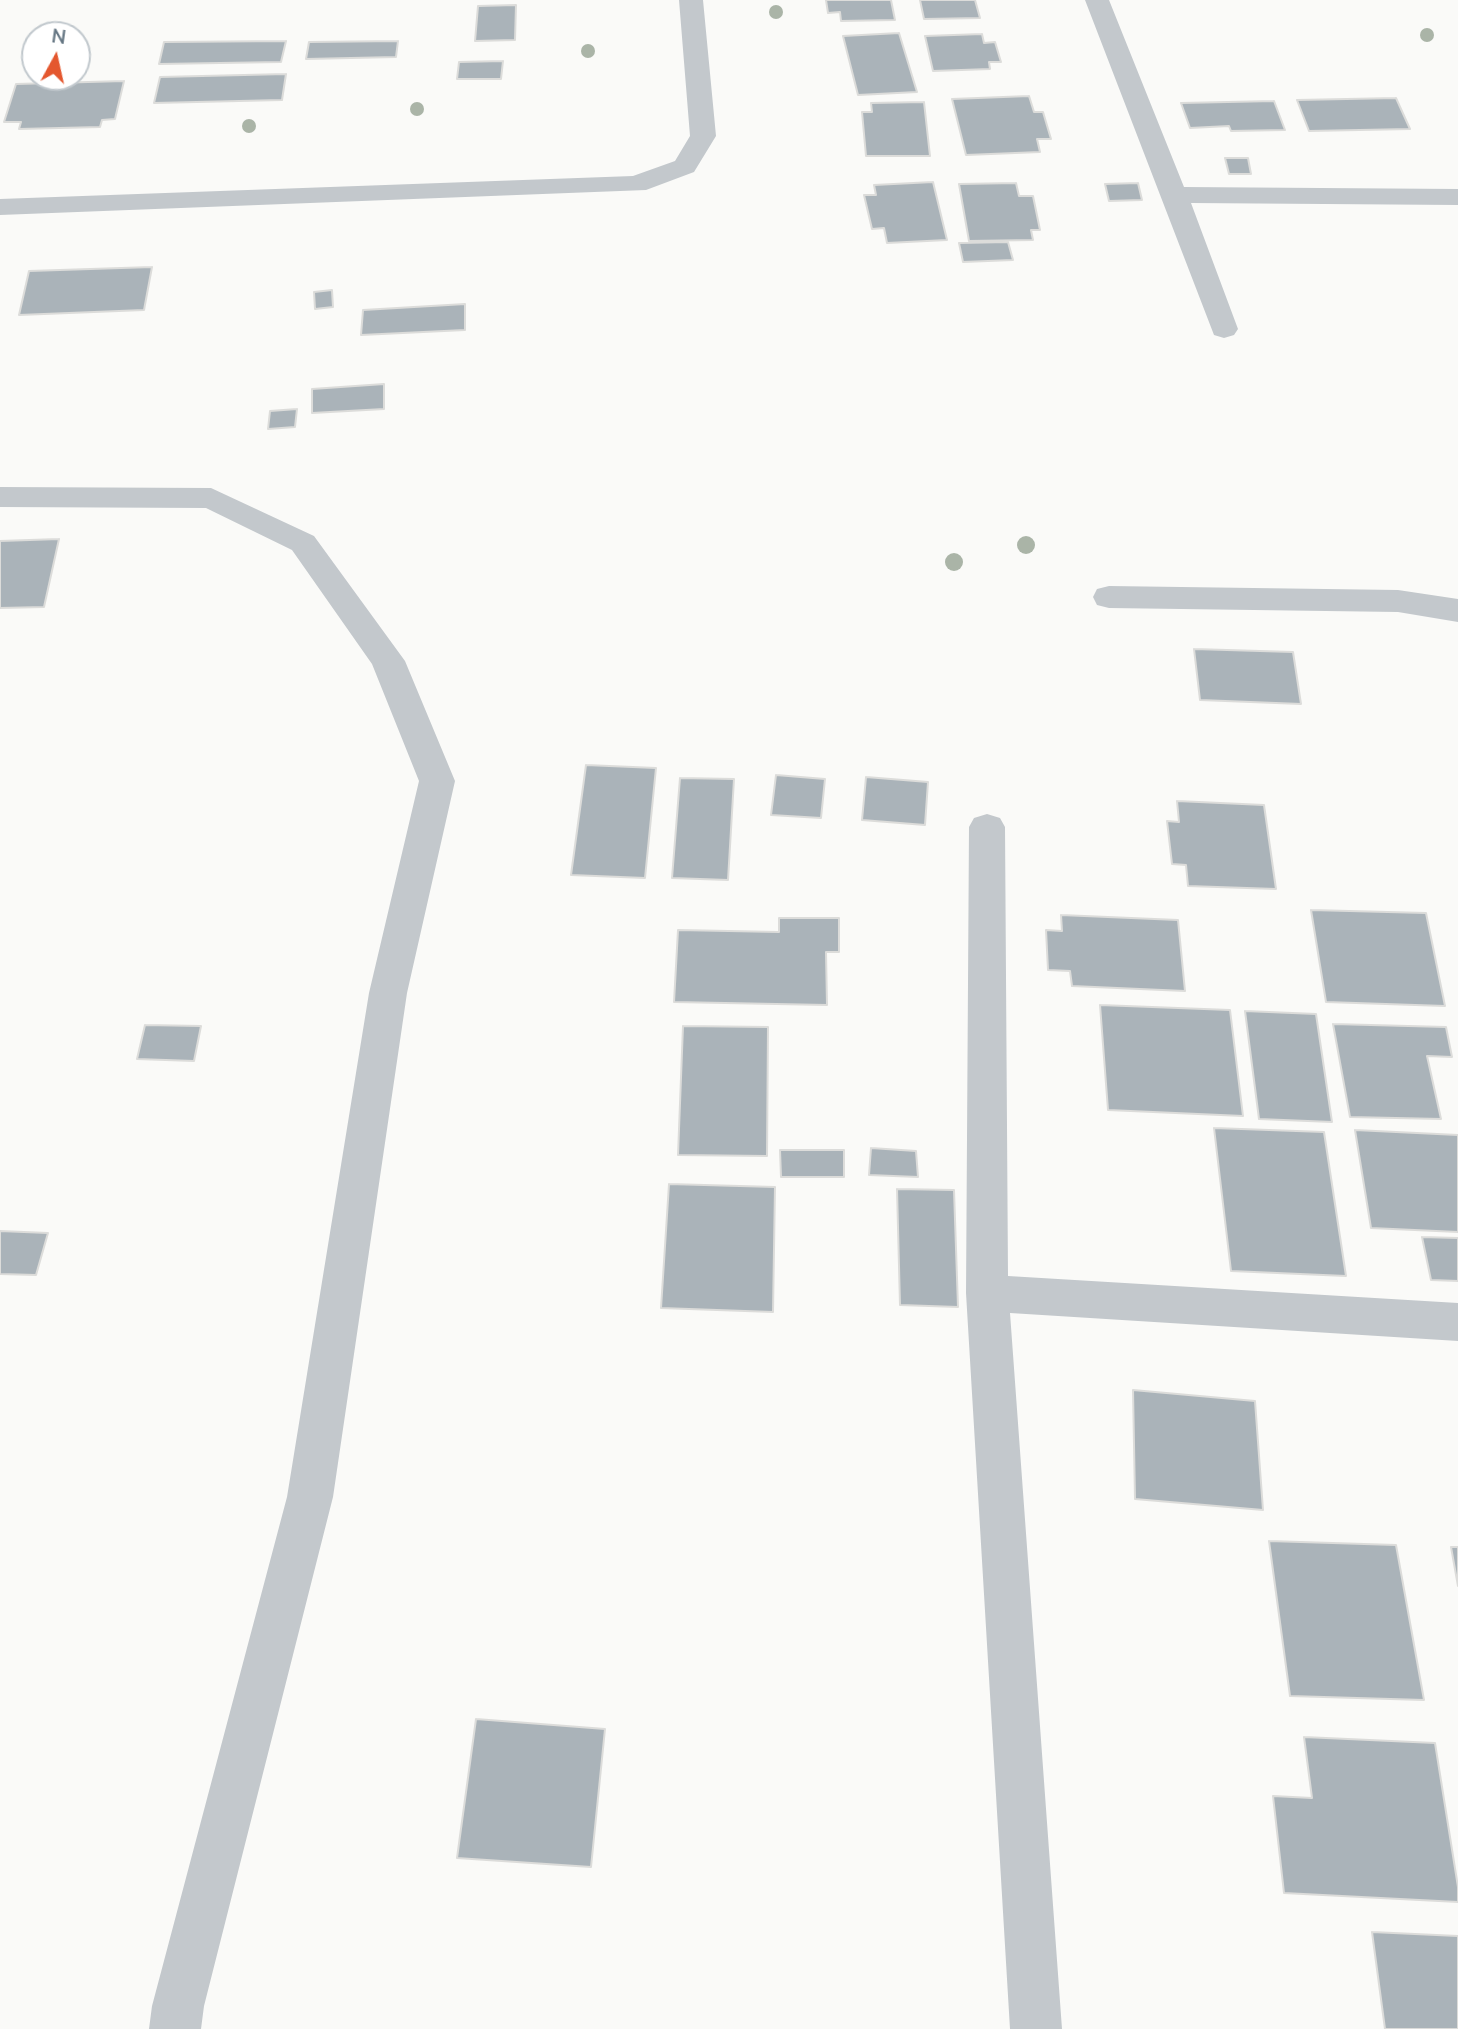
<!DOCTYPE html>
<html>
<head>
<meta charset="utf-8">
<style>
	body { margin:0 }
	#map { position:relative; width:1458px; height:2029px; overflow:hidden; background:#fafaf8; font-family:"Nunito Sans",sans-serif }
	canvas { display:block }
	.north { position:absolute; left:21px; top:21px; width:70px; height:70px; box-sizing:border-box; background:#fff; border:2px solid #c1c8cd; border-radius:50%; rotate:8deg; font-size:19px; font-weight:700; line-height:28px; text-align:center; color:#657683 }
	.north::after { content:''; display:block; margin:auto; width:24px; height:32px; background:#e4572e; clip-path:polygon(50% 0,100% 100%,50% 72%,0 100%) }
</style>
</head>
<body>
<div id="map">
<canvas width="1458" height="2029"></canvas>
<div class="north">N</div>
</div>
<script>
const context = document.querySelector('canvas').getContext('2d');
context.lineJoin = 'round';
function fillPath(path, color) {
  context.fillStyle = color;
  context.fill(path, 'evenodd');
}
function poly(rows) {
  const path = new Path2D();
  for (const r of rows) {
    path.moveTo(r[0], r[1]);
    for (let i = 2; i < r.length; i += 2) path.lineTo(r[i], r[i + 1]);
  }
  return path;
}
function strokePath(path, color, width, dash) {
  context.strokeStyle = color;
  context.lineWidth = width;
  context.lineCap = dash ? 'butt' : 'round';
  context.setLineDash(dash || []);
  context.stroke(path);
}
const building = poly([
	[826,0,891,0,895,20,841,21,840,12,828,13,826,0],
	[920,0,975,0,980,18,924,19,920,0],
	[516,5,515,40,475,41,478,6,516,5],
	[899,33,917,92,858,95,843,36,899,33],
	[982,34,984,43,995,42,1001,62,989,62,990,69,933,71,925,36,982,34],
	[286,41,281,62,159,64,164,42,286,41],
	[398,41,396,57,306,59,309,42,398,41],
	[503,61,501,79,457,79,459,62,503,61],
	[286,74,282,100,154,103,160,77,286,74],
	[124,81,115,119,102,120,100,127,19,129,21,122,4,122,16,84,124,81],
	[1029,96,1034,112,1043,112,1051,139,1037,139,1040,152,966,155,952,99,1029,96],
	[1396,98,1410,129,1309,131,1297,100,1396,98],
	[1274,101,1285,130,1231,131,1229,126,1190,128,1181,103,1274,101],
	[924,102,930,156,866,156,862,112,872,112,871,103,924,102],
	[1225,158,1248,158,1251,174,1229,174,1225,158],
	[933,182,947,240,887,243,884,228,872,229,864,195,876,195,874,185,933,182],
	[1016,183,1019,196,1033,196,1040,230,1031,230,1033,240,969,241,959,184,1016,183],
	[1138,183,1142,200,1109,201,1105,184,1138,183],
	[1008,242,1013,260,963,262,959,243,1008,242],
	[152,267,144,310,19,315,29,271,152,267],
	[332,290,333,307,315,309,314,292,332,290],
	[465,304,465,330,361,335,363,310,465,304],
	[384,384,384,409,312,413,312,389,384,384],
	[297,409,295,427,268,429,270,411,297,409],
	[59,539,44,607,0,608,0,541,59,539],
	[1194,649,1293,652,1301,704,1200,700,1194,649],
	[586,765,656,768,645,878,571,875,586,765],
	[776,775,825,779,821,818,771,815,776,775],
	[866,777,928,782,925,825,862,820,866,777],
	[680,778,734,779,728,880,672,878,680,778],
	[1177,801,1264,805,1276,889,1188,886,1186,865,1172,864,1167,821,1179,822,1177,801],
	[1311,910,1426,913,1445,1006,1326,1002,1311,910],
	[1061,915,1178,920,1185,991,1072,986,1070,971,1048,970,1046,930,1062,931,1061,915],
	[779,918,839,918,839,952,826,952,827,1005,674,1002,678,930,779,932,779,918],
	[1100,1005,1230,1010,1243,1116,1108,1110,1100,1005],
	[1245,1011,1316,1014,1332,1122,1259,1119,1245,1011],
	[1333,1024,1446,1027,1452,1057,1427,1056,1441,1119,1350,1117,1333,1024],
	[145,1025,201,1026,194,1061,137,1059,145,1025],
	[683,1026,768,1027,767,1156,678,1155,683,1026],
	[1214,1128,1324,1132,1346,1276,1231,1271,1214,1128],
	[1355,1130,1458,1135,1458,1232,1371,1228,1355,1130],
	[871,1148,916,1151,918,1177,869,1175,871,1148],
	[780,1150,844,1150,844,1177,781,1177,780,1150],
	[669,1184,775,1187,773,1312,661,1308,669,1184],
	[897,1189,954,1190,958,1307,900,1305,897,1189],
	[0,1231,48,1233,36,1275,0,1274,0,1231],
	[1422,1237,1458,1238,1458,1281,1431,1280,1422,1237],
	[1133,1390,1255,1401,1263,1510,1135,1499,1133,1390],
	[1269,1541,1396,1545,1424,1700,1290,1696,1269,1541],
	[1451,1547,1458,1547,1458,1586,1451,1547],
	[476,1719,605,1729,591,1867,457,1858,476,1719],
	[1304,1737,1435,1743,1458,1887,1458,1902,1284,1893,1273,1796,1312,1798,1304,1737],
	[1372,1932,1458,1936,1458,2029,1385,2029,1372,1932]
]);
const street = poly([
	[679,0,703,0,716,136,694,172,646,190,0,215,0,199,633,176,675,161,690,136,679,0],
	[1085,0,1109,0,1184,187,1458,189,1458,205,1191,203,1238,329,1234,335,1224,338,1214,335,1085,0],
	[0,487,211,488,314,536,405,661,455,781,407,993,333,1497,204,2006,201,2029,149,2029,152,2006,287,1497,369,993,419,781,372,664,292,550,206,508,0,507,0,487],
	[1109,586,1398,590,1458,599,1458,622,1398,612,1109,608,1097,605,1093,597,1097,589,1109,586],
	[987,814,1000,818,1005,827,1008,1276,1458,1303,1458,1341,1010,1313,1062,2029,1010,2029,966,1293,969,827,974,818,987,814]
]);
const trees = [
	[776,12,7],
	[1427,35,7],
	[588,51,7],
	[417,109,7],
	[249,126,7],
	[1026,545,9],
	[954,562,9]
];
fillPath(building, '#aab3b9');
strokePath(building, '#dcdcda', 2);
fillPath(street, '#c3c8cc');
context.fillStyle = '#aab4a7';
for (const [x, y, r] of trees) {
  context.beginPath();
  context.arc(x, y, r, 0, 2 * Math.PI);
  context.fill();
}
</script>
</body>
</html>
